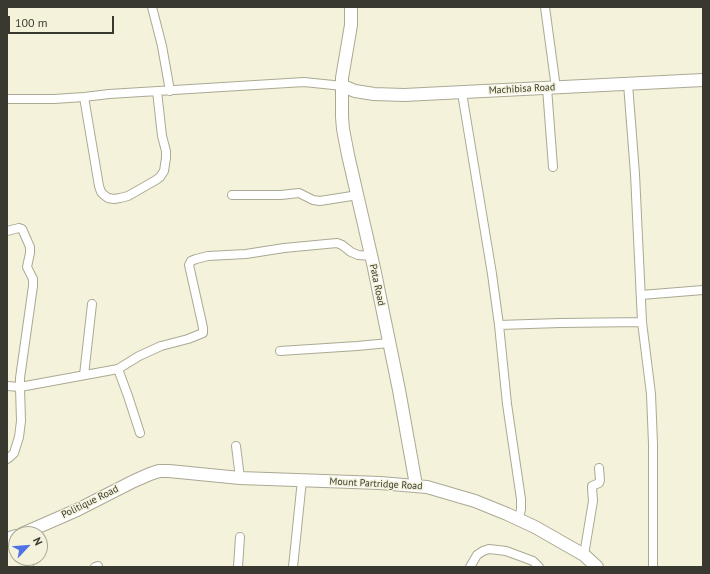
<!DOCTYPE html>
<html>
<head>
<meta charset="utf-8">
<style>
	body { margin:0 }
	#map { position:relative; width:710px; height:574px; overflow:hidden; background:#f4f2da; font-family:"PT Sans",sans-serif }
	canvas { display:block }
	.frame { position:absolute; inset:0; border:8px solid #39392f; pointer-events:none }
	.north { position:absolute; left:8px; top:526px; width:40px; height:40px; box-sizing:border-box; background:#f4f2da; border:1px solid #a9a896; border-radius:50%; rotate:64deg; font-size:11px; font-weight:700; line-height:16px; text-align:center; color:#39392f }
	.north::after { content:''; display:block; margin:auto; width:14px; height:18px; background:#4f73e7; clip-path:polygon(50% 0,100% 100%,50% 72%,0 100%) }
	.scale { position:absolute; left:8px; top:16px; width:106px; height:18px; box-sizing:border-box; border:2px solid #39392f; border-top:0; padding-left:5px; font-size:12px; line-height:14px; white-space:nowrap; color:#39392f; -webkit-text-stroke:3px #f4f2da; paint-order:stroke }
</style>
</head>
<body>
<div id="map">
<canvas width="710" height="574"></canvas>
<div class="frame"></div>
<div class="north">N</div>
<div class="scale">100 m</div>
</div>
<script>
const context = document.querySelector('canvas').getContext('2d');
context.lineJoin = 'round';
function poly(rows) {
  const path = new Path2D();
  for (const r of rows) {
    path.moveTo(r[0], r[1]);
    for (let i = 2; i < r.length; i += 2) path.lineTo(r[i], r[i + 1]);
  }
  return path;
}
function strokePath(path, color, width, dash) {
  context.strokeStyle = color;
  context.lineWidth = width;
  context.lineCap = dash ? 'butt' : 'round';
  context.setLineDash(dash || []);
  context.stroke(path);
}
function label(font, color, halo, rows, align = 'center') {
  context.font = font + ' "PT Sans",sans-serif';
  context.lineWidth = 3;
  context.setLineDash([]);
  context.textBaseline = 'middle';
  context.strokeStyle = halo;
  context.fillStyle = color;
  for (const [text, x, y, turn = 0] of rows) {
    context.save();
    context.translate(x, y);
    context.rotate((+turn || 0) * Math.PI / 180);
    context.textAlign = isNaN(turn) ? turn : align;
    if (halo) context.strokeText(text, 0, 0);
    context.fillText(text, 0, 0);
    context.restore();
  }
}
const street = poly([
	[152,7,162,46,170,91],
	[545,7,556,88],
	[628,84,635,174,642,322,651,394,653,444,653,567],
	[547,88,553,167],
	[462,93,492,274,499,325,507,404,521,499,521,509,519,519],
	[84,97,99,186,101,192,104,195,108,198,114,199,120,198,128,196,156,180,160,177,164,171,166,158,166,151,162,136,157,91],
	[7,99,54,99,84,97,109,94,304,82,343,86],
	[232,195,281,195,299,193,313,200,320,201,358,195],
	[7,231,19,228,22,229,23,231,30,247,30,253,27,267,33,279,33,286,20,378,20,387,7,386],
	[641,295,703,290],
	[499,325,560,323,642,322],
	[280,351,357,346,389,343],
	[118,369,128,396,140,433],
	[84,375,92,304],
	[236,446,240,478],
	[7,459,10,457,14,453,19,437,21,421,20,387,118,369,139,356,161,346,188,339,203,333,203,328,202,323,189,265,191,261,196,259,208,256,246,254,284,248,337,243,342,245,351,252,358,255,371,256],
	[584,555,593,501,592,488,592,486,599,483,600,480,599,468],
	[28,558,29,567],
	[95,567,98,566],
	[238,567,240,537],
	[293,567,302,480],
	[470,567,477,555,483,551,489,549,506,551,533,561,539,567]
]);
const secondary = poly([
	[351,7,351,25,342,78,342,117,343,129,348,155,374,268,399,390,416,485],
	[343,86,355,91,374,94,404,95,703,80],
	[22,534,77,510,134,481,150,474,159,471,169,471,240,478,380,483,427,487,475,501,507,514,535,527,584,555,597,567],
	[7,539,16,536]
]);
const streetNames = [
	["Machibisa Road",522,89,-3],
	["Pata Road",377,285,78],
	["Mount Partridge Road",376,484,3],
	["Politique Road",90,502,-26]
];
strokePath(street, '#aba993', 10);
strokePath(secondary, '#aba993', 14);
strokePath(street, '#fff', 8);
strokePath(secondary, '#fff', 12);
label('10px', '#39392f', '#f4f2da', streetNames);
</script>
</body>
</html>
